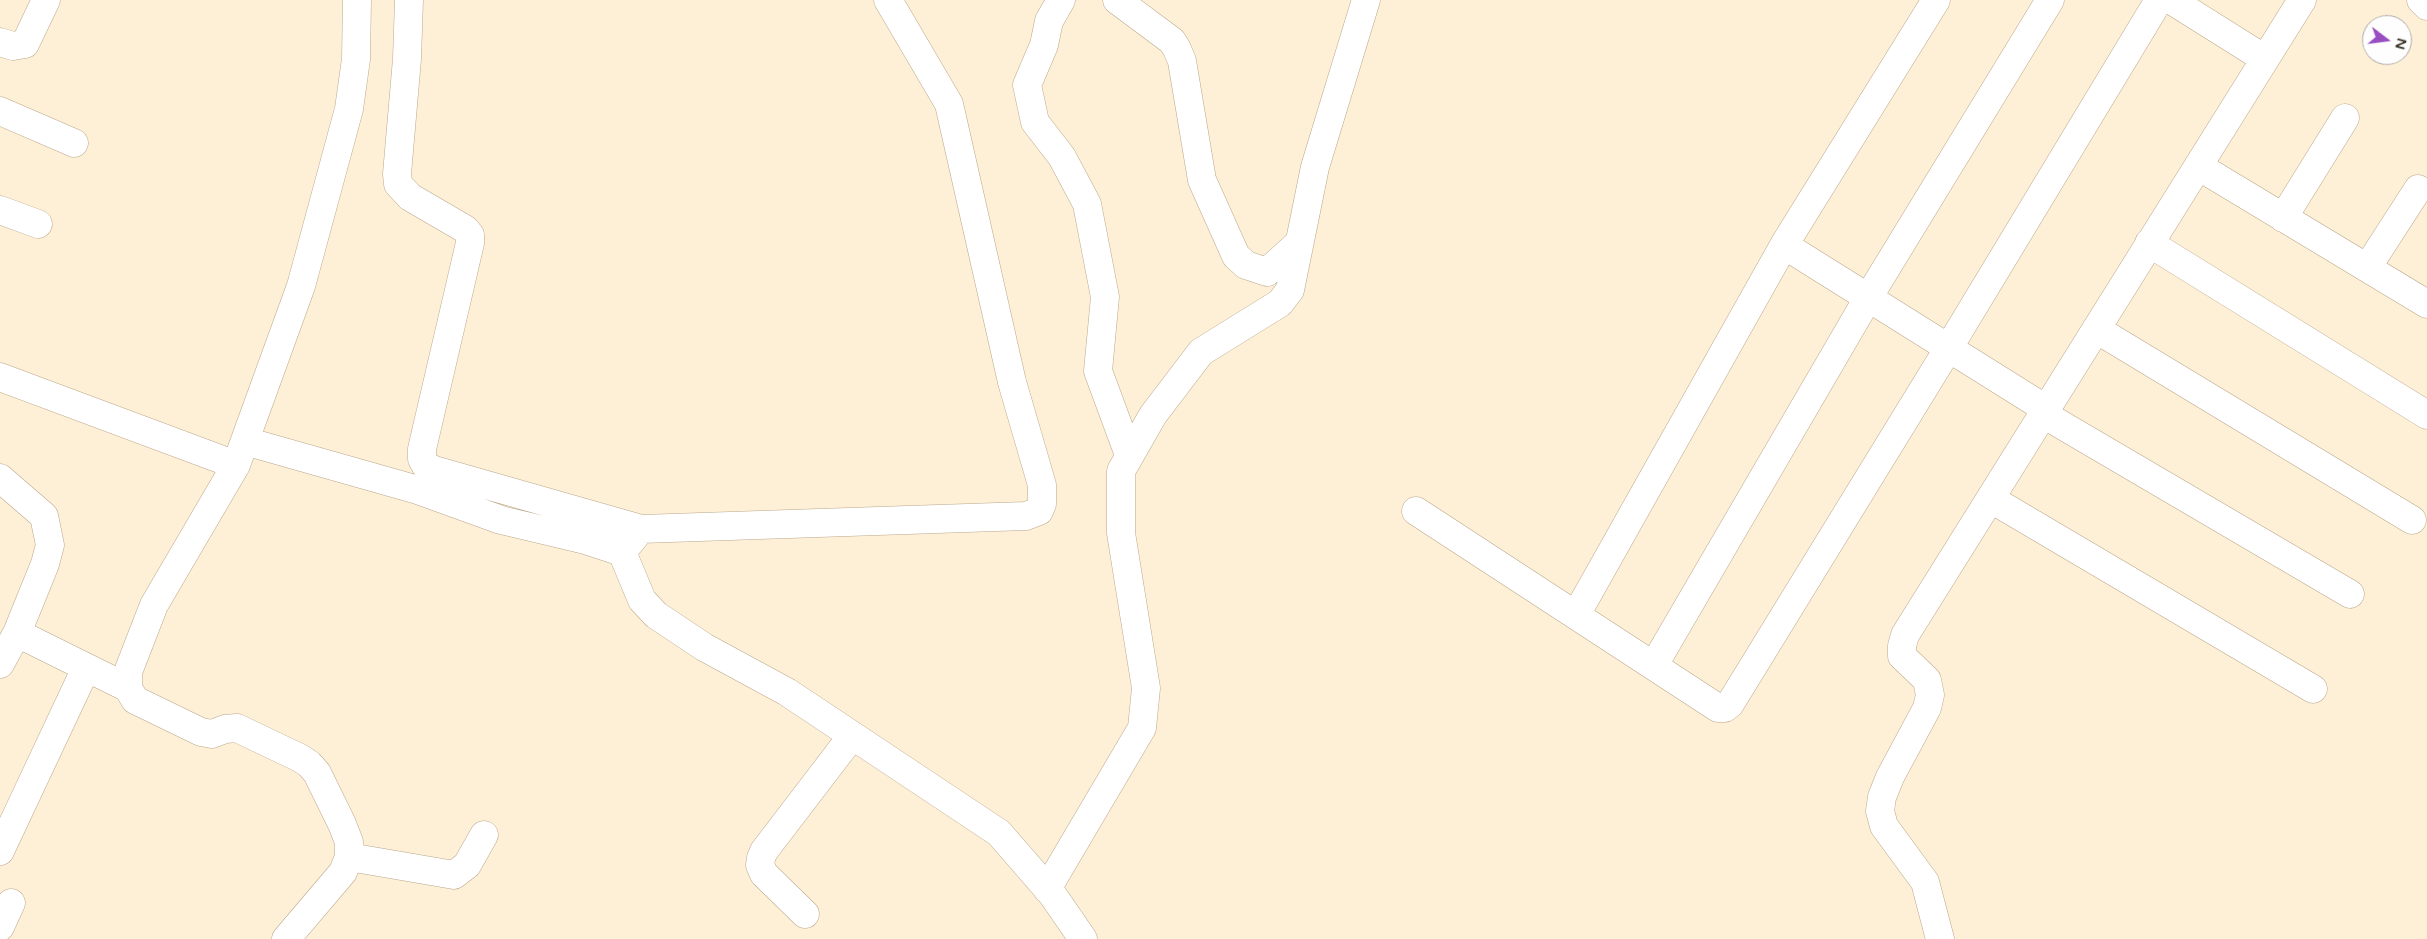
<!DOCTYPE html>
<html>
<head>
<meta charset="utf-8">
<style>
	body { margin:0 }
	#map { position:relative; width:2427px; height:939px; overflow:hidden; background:#feefd7; font-family:"Varela Round",sans-serif }
	canvas { display:block }
	.north { position:absolute; left:2362px; top:15px; width:50px; height:50px; box-sizing:border-box; background:#fefefe; border:1px solid #b0ada8; border-radius:50%; rotate:105deg; font-size:14px; font-weight:700; line-height:20px; text-align:center; color:#3b3328 }
	.north::after { content:''; display:block; margin:auto; width:18px; height:22px; background:#984ec1; clip-path:polygon(50% 0,100% 100%,50% 72%,0 100%) }
</style>
</head>
<body>
<div id="map">
<canvas width="2427" height="939"></canvas>
<div class="north">N</div>
</div>
<script>
const context = document.querySelector('canvas').getContext('2d');
context.lineJoin = 'round';
function poly(rows) {
  const path = new Path2D();
  for (const r of rows) {
    path.moveTo(r[0], r[1]);
    for (let i = 2; i < r.length; i += 2) path.lineTo(r[i], r[i + 1]);
  }
  return path;
}
function strokePath(path, color, width, dash) {
  context.strokeStyle = color;
  context.lineWidth = width;
  context.lineCap = dash ? 'butt' : 'round';
  context.setLineDash(dash || []);
  context.stroke(path);
}
const minor = poly([
	[409,0,407,59,397,174,398,184,410,197,465,229,470,235,470,243,422,449,422,459,426,466,434,470,641,529],
	[1061,0,1049,21,1044,45,1027,85,1035,122,1062,157,1087,204,1105,297,1098,371,1129,455],
	[1117,0,1172,41,1177,49,1182,61,1202,180,1236,256,1246,265,1267,272,1298,244],
	[2171,0,2265,59],
	[2421,0,2427,6],
	[0,42,13,46,25,44,46,0],
	[0,111,74,143],
	[2198,166,2427,304],
	[0,210,38,224],
	[2283,218,2345,118],
	[2149,243,2427,415],
	[1784,245,2046,409],
	[2367,268,2418,189],
	[2096,329,2412,520],
	[0,377,236,465],
	[2043,414,2350,594],
	[245,441,418,490,501,520,585,540,622,552,642,600,656,615,704,647,787,692,999,833,1052,894,1083,939],
	[0,478,44,516,50,545,45,564,17,633,0,664],
	[1991,499,2313,689],
	[1416,511,1718,708,1725,708,1730,704,1948,349,2159,0],
	[622,552,641,529,1026,516,1039,511,1042,504,1042,485,1012,382,949,104,888,0],
	[1576,615,1784,245,1936,0],
	[17,633,128,688],
	[1654,665,1868,298,2050,0],
	[0,851,86,668],
	[349,857,454,875,467,865,484,835],
	[1047,889,1142,728,1146,688,1121,533,1121,471,1153,415,1201,352,1280,303,1290,290,1315,167,1366,0],
	[805,914,764,874,760,865,761,858,764,851,852,736],
	[0,927,11,903],
	[286,939,343,872,349,857,349,842,342,824,317,773,309,764,300,758,237,728,225,729,212,734,201,732,135,700,128,688,128,672,154,605,236,465,301,286,349,109,356,59,357,0],
	[1940,939,1925,882,1884,826,1880,811,1882,797,1890,777,1927,708,1930,695,1927,680,1902,656,1902,646,1905,635,2302,0]
]);
strokePath(minor, '#baa88b', 29);
strokePath(minor, '#fff', 28);
</script>
</body>
</html>
